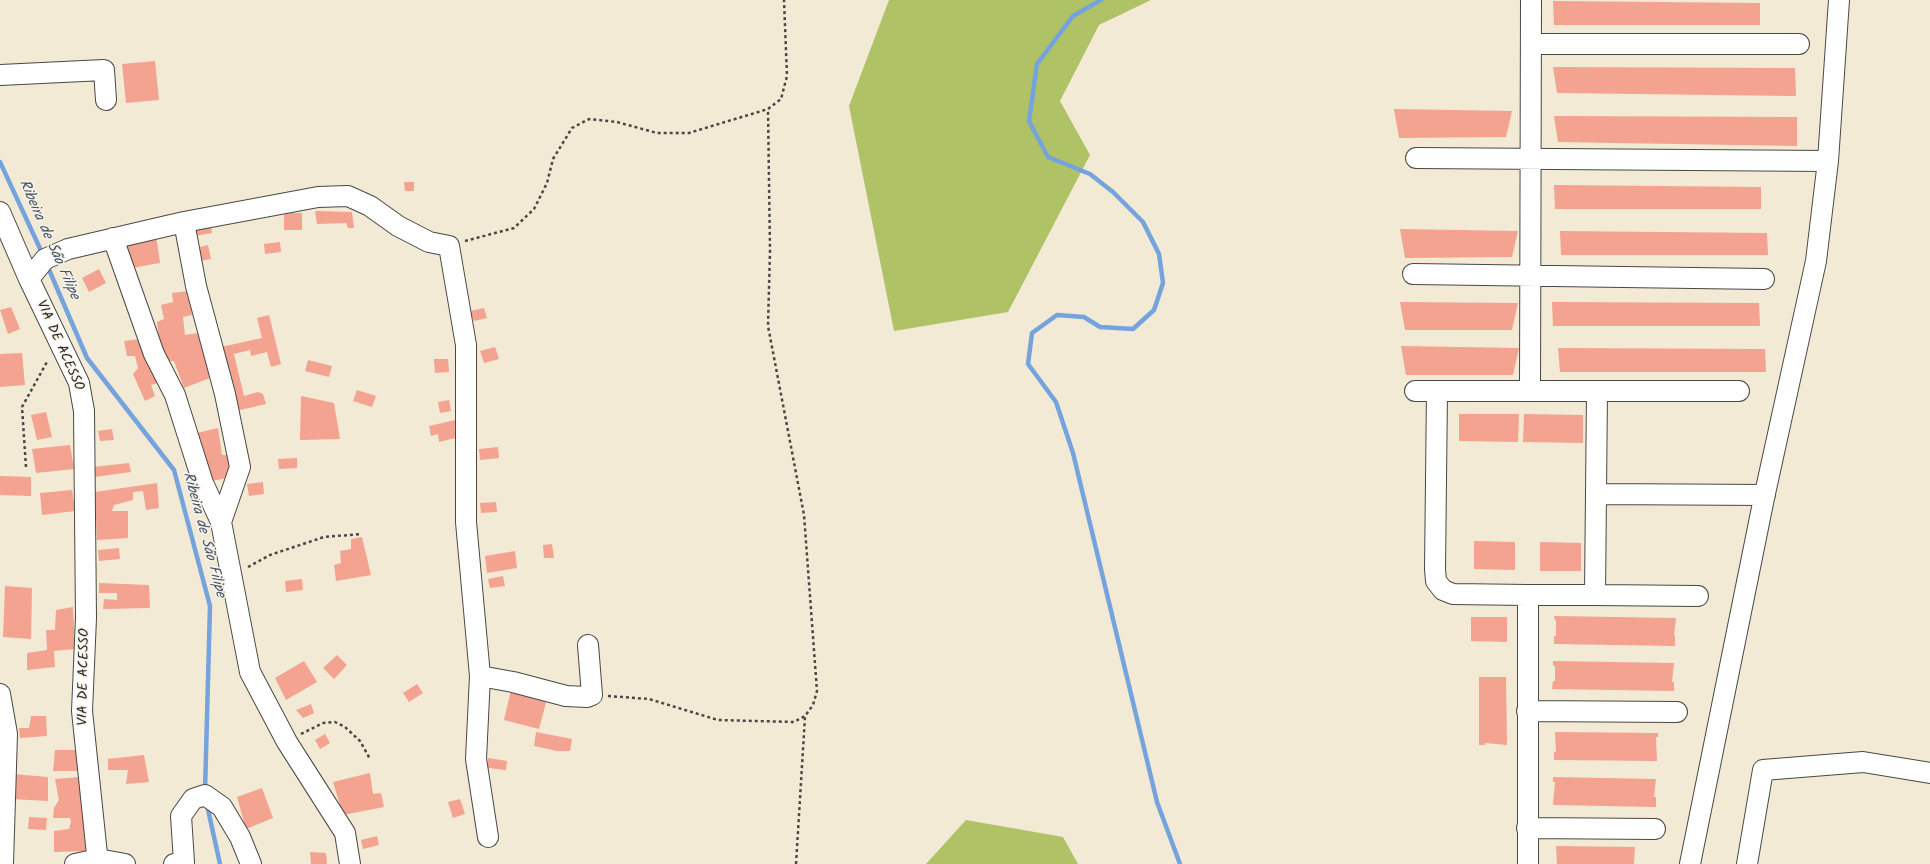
<!DOCTYPE html>
<html>
<head>
<meta charset="utf-8">
<style>
	body { margin:0 }
	canvas { display:block; background:#f2ead5 }
</style>
</head>
<body>
<canvas width="1930" height="864"></canvas>
<script>
const context = document.querySelector('canvas').getContext('2d');
context.lineJoin = 'round';
function fillPath(path, color) {
  context.fillStyle = color;
  context.fill(path, 'evenodd');
}
function poly(rows) {
  const path = new Path2D();
  for (const r of rows) {
    path.moveTo(r[0], r[1]);
    for (let i = 2; i < r.length; i += 2) path.lineTo(r[i], r[i + 1]);
  }
  return path;
}
function strokePath(path, color, width, dash) {
  context.strokeStyle = color;
  context.lineWidth = width;
  context.lineCap = dash ? 'butt' : 'round';
  context.setLineDash(dash || []);
  context.stroke(path);
}
function label(font, color, halo, rows, align = 'center') {
  context.font = font + ' Kalam,sans-serif';
  context.lineWidth = 3;
  context.setLineDash([]);
  context.textBaseline = 'middle';
  context.strokeStyle = halo;
  context.fillStyle = color;
  for (const [text, x, y, turn = 0] of rows) {
    context.save();
    context.translate(x, y);
    context.rotate((+turn || 0) * Math.PI / 180);
    context.textAlign = isNaN(turn) ? turn : align;
    if (halo) context.strokeText(text, 0, 0);
    context.fillText(text, 0, 0);
    context.restore();
  }
}
const green = poly([
	[889,0,1151,0,1099,25,1060,101,1090,155,1008,312,894,331,849,106],
	[966,820,1063,837,1078,864,926,864]
]);
const stream = poly([
	[1101,0,1073,16,1037,64,1029,121,1048,157,1090,174,1113,192,1143,222,1159,254,1163,283,1154,310,1133,329,1100,327,1084,317,1057,315,1032,333,1028,364,1056,402,1073,453,1157,802,1180,864],
	[0,162,43,255],
	[47,265,87,358,174,470,210,606,205,791],
	[207,805,220,864]
]);
const building = poly([
	[1553,1,1760,3,1760,25,1554,25],
	[155,61,159,100,126,103,122,64],
	[1553,67,1795,68,1796,96,1557,93],
	[1394,109,1512,111,1506,137,1399,138],
	[1554,116,1797,117,1797,146,1558,142],
	[404,182,414,182,414,191,405,191],
	[1554,185,1761,187,1761,209,1555,209],
	[315,211,352,212,354,228,348,228,346,223,317,224],
	[284,213,302,213,302,230,284,230],
	[211,224,212,233,195,236,194,227],
	[1400,229,1518,231,1512,257,1405,258],
	[1560,231,1767,233,1768,255,1561,255],
	[156,235,160,263,132,268,127,241],
	[280,242,281,252,265,254,264,244],
	[208,245,211,259,199,261,196,248],
	[99,269,106,283,89,292,82,278],
	[189,291,192,315,183,317,185,335,198,333,208,363,210,378,184,388,174,361,166,361,160,348,157,322,164,319,161,305,173,302,172,293],
	[1400,302,1518,303,1512,330,1405,330],
	[1552,302,1759,303,1760,326,1553,326],
	[11,307,20,329,8,334,0,310],
	[484,308,487,318,474,321,470,311],
	[269,315,281,364,271,367,267,352,251,356,250,350,234,354,244,396,258,392,263,394,266,404,236,411,221,347,262,338,257,318],
	[141,339,158,383,151,385,155,396,145,401,133,374,138,368,135,356,127,356,124,341],
	[1401,346,1519,348,1513,375,1406,375],
	[495,347,499,359,484,363,480,351],
	[1558,348,1765,349,1766,372,1560,372],
	[22,353,25,385,0,387,0,354],
	[434,359,448,359,449,372,435,373],
	[308,360,332,366,329,377,305,371],
	[357,390,376,396,372,407,353,401],
	[301,396,334,403,340,439,300,440],
	[449,400,451,411,440,413,438,402],
	[46,412,52,437,37,440,31,415],
	[1459,414,1519,414,1518,442,1459,441],
	[1524,414,1583,415,1583,443,1523,442],
	[455,420,459,437,439,442,438,434,431,436,429,426],
	[218,428,222,455,228,455,231,477,203,483,197,433],
	[112,429,114,440,100,441,98,431],
	[70,445,74,469,36,473,32,449],
	[498,447,499,458,480,460,479,449],
	[297,458,297,468,279,469,278,459],
	[129,463,131,472,95,477,93,467],
	[0,476,31,477,31,496,0,495],
	[263,482,264,494,249,496,247,484],
	[157,483,159,508,146,510,143,491,133,492,133,500,114,505,112,511,128,511,128,538,97,540,95,492],
	[72,490,75,511,42,515,40,493],
	[496,502,497,512,481,513,480,503],
	[362,537,371,575,336,581,334,565,341,563,340,551,351,549,351,539],
	[1474,541,1515,542,1515,570,1474,569],
	[1540,542,1581,543,1581,571,1540,571],
	[552,544,554,558,544,558,543,545],
	[119,548,120,559,99,561,98,550],
	[515,551,517,568,487,573,485,556],
	[503,576,505,586,490,588,488,579],
	[302,579,303,590,286,592,285,581],
	[99,583,149,585,150,608,103,609,104,599,117,600,117,593,99,593],
	[5,586,32,588,31,639,3,637],
	[73,607,75,649,54,651,55,667,27,670,27,653,47,650,46,630,55,630,56,610],
	[1554,616,1676,618,1674,636,1675,636,1675,646,1554,644,1554,636,1556,636,1556,620,1555,620],
	[1471,617,1507,617,1507,642,1471,641],
	[337,655,347,665,334,679,323,668],
	[304,661,317,682,286,700,275,678],
	[1553,661,1674,663,1672,682,1674,682,1674,691,1552,689,1553,681,1555,681,1555,666,1553,665],
	[1479,677,1506,677,1507,745,1485,743,1485,745,1479,745],
	[417,684,423,693,409,702,403,693],
	[511,690,547,699,539,729,504,720],
	[311,704,314,713,303,718,296,710],
	[31,716,46,716,47,736,20,738,19,728,29,728],
	[536,732,572,739,570,751,557,751,534,746],
	[1555,732,1658,733,1658,737,1656,737,1657,761,1554,760,1554,752,1556,752],
	[325,734,330,743,320,749,315,740],
	[55,750,81,750,90,851,54,852,54,831,69,829,71,822,70,818,53,818,54,808,59,800,55,779,79,777,80,771,53,771],
	[144,755,149,782,126,784,128,770,108,770,108,759],
	[488,758,507,761,506,770,488,768],
	[370,773,373,794,381,793,384,807,343,815,333,782],
	[13,774,48,777,48,801,11,799],
	[1553,777,1656,779,1654,797,1656,797,1656,807,1553,805,1555,782,1553,782],
	[262,788,273,818,246,829,237,797],
	[460,799,465,814,453,818,448,802],
	[29,817,47,818,46,830,28,829],
	[377,836,379,845,363,849,361,840],
	[1556,846,1635,847,1634,864,1557,864],
	[310,852,326,853,327,864,311,864]
]);
const path = poly([
	[465,241,514,228,534,209,547,183,553,159,572,128,589,119,617,122,657,133,689,133,768,109,781,99,787,76,784,0],
	[26,467,22,407,48,360],
	[248,567,270,555,324,537,361,534],
	[608,696,649,699,718,720,794,722,805,716,813,705,817,691,804,515,768,326,770,250,768,109],
	[301,734,323,723,335,722,345,727,360,741,370,759],
	[796,864,805,717]
]);
const minor = poly([
	[1531,44,1799,44],
	[0,75,104,70,106,100],
	[1416,158,1828,161],
	[0,212,29,279],
	[184,222,196,286,225,394,240,467,221,522,250,672,287,742,345,833,350,864],
	[113,238,154,354,175,395,203,483,221,522],
	[1413,274,1764,279],
	[1530,390,1531,0],
	[1415,391,1739,391],
	[1437,391,1435,569,1436,581,1443,590,1453,594,1528,595,1528,864],
	[1596,494,1765,495],
	[1528,595,1595,595,1597,391],
	[1595,595,1698,596],
	[480,676,513,682,566,696,587,697,592,695,588,645],
	[0,694,7,734,3,864],
	[1527,711,1677,712],
	[1527,828,1655,829],
	[75,864,98,859,125,864],
	[98,864,82,711,86,618,84,411,79,383,29,279,45,259,68,249,184,222,318,197,348,196,370,206,398,226,429,242,449,246,466,345,466,522,480,676,476,759,488,837],
	[174,864,184,862,181,816,193,799,205,795,222,807,240,837,251,864],
	[1690,864,1764,498,1816,261,1828,161,1839,0],
	[1747,864,1763,770,1863,762,1930,773]
]);
const streetNames = [
	["VIA DE ACESSO",59,346,66],
	["VIA DE ACESSO",85,677,-89]
];
const waterNames = [
	["Ribeira de São Filipe",48,240,66],
	["Ribeira de São Filipe",203,535,75]
];
fillPath(green, '#afc266');
strokePath(stream, '#74a3dd', 4.5);
fillPath(building, '#f3a390');
strokePath(minor, '#494844', 22);
strokePath(path, '#494844', 2.5, [3, 3]);
strokePath(minor, '#fff', 20);
label('14px', '#2b2b2b', '#f7f3e8', streetNames);
label('italic 15px', '#455569', '#f7f3e8', waterNames);
</script>
</body>
</html>
